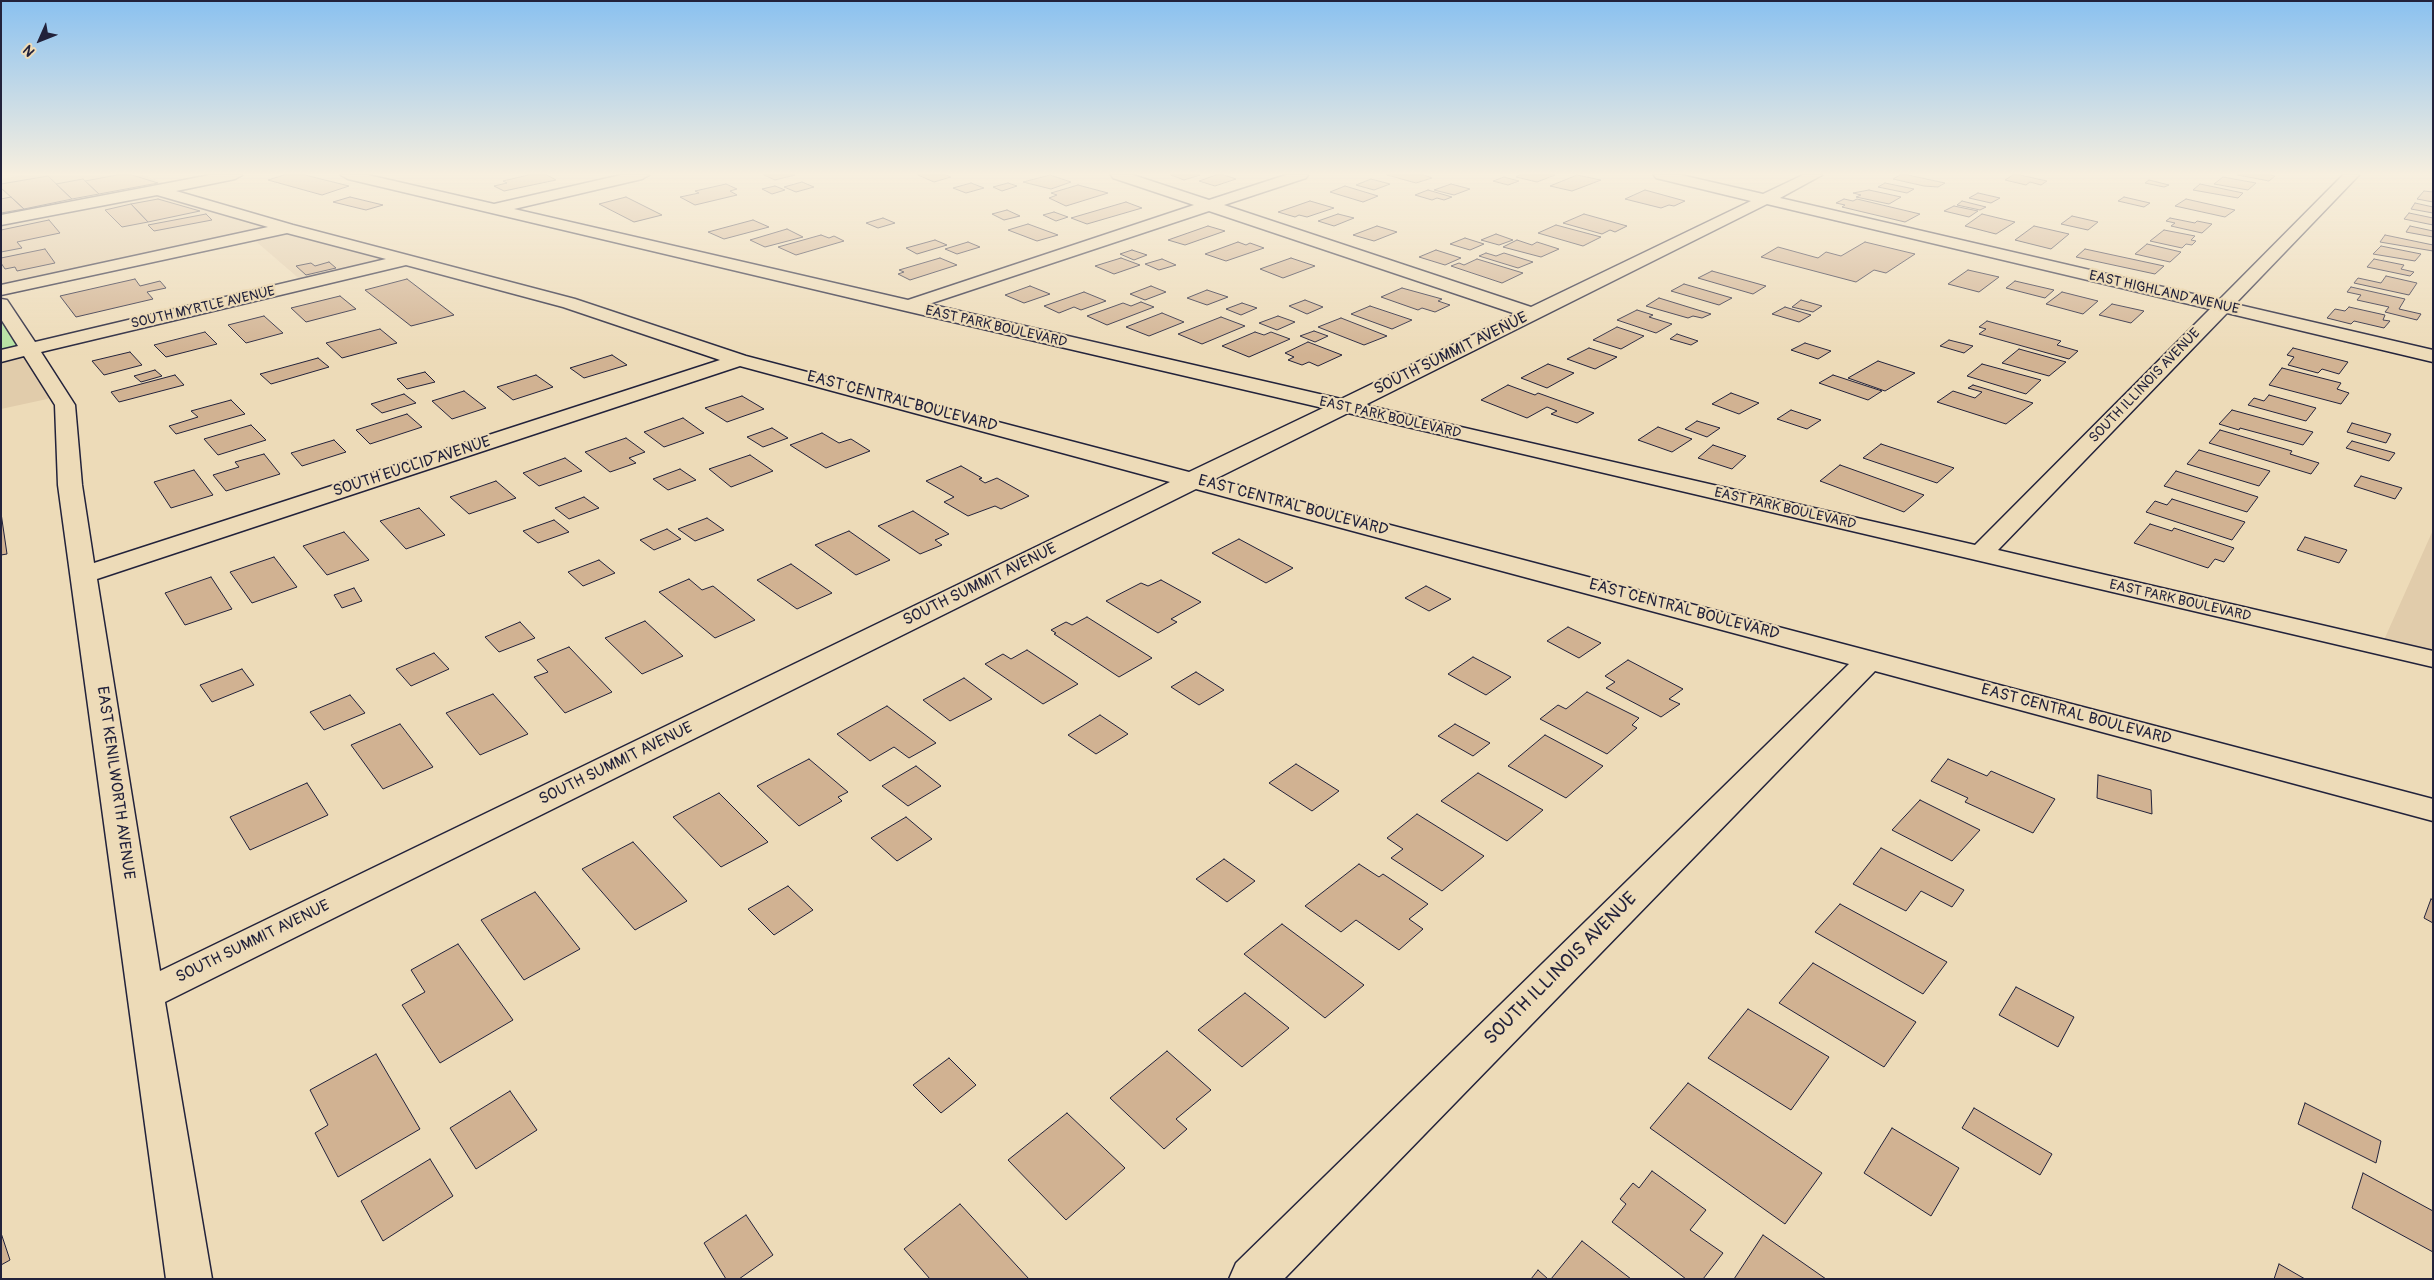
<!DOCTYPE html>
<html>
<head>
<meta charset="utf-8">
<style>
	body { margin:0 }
	#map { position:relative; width:2434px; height:1280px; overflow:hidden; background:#eddbb8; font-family:Pangolin,sans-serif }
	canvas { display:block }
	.frame { position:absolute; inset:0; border:2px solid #22223b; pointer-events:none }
	.north { position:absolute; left:15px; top:15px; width:50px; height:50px; -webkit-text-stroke:4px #eddbb8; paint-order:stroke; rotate:226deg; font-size:14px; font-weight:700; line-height:20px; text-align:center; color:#22223b }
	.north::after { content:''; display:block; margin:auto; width:18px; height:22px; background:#22223b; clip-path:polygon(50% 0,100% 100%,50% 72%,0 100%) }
</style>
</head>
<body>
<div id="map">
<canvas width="2434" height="1280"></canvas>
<div class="frame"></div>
<div class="north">N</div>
</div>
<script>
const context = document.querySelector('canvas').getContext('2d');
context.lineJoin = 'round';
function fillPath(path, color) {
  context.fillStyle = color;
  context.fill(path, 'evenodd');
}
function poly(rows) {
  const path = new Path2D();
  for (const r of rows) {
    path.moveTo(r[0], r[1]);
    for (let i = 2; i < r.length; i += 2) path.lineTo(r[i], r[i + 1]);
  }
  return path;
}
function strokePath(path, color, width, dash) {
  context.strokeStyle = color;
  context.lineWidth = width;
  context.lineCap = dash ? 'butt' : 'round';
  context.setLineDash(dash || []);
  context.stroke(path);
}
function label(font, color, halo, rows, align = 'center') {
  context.font = font + ' Pangolin,sans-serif';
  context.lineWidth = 4.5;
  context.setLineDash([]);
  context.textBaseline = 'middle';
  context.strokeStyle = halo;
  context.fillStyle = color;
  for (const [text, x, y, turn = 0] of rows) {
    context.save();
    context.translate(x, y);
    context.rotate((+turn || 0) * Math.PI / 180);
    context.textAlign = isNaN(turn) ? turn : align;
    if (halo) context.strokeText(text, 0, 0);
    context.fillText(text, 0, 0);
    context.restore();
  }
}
const built = poly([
	[22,175,142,175,173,186,1,218,1,179],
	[153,193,278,229,1,288,1,222],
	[282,231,395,260,303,282,252,238],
	[31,352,61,396,1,409,1,359],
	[2433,530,2433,651,2384,640]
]);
const green = poly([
	[1,318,21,349,1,354]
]);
const building = poly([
	[117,175,132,175,158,183,99,194,85,181,117,175],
	[284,175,305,175,349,186,322,195,268,180,284,175],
	[528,175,547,175,556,180,504,191,494,186,507,183,503,181,528,175],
	[764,175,795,175,775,180,764,175],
	[918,175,946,175,951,177,934,182,918,175],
	[1050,175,1071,182,1051,189,1023,182,1050,175],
	[1171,175,1200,175,1184,180,1171,175],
	[1216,175,1224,175,1236,179,1215,186,1199,181,1216,175],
	[1387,175,1424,175,1432,178,1416,183,1387,175],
	[1519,175,1555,175,1537,182,1516,177,1519,175],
	[1577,175,1601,180,1572,191,1550,186,1577,175],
	[1900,175,1908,175,1945,183,1938,187,1924,186,1893,179,1900,175],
	[2013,175,2020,175,2047,181,2041,185,2030,182,2026,185,2005,180,2013,175],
	[2238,175,2271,175,2275,176,2269,181,2238,175],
	[48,176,72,199,24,209,1,188,1,184,48,176],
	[1504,177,1519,181,1508,185,1493,181,1504,177],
	[2223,177,2256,183,2248,190,2214,184,2223,177],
	[83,179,99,194,72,199,56,184,83,179],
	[1371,179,1390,184,1374,190,1356,185,1371,179],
	[2149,180,2169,185,2164,187,2145,183,2149,180],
	[802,182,814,187,796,192,784,187,802,182],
	[971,183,984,188,966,193,953,188,971,183],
	[1008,183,1017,186,1002,191,993,187,1008,183],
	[1885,183,1914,189,1907,193,1878,187,1885,183],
	[726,184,737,189,730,191,737,195,695,205,680,197,699,193,695,191,726,184],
	[1451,184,1470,189,1454,195,1434,190,1451,184],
	[2200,184,2243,193,2238,198,2193,190,2200,184],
	[1078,185,1108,193,1066,206,1049,198,1057,195,1051,193,1078,185],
	[775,186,785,190,772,194,762,189,775,186],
	[1345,186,1378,196,1363,202,1330,192,1345,186],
	[1428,190,1452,197,1444,200,1437,198,1432,200,1415,195,1428,190],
	[1645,190,1685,201,1674,206,1669,205,1661,208,1625,199,1645,190],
	[1869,190,1901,197,1889,204,1856,197,1861,195,1853,193,1869,190],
	[2424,191,2433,192,2433,202,2417,199,2424,191],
	[1978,193,2000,198,1991,203,1969,198,1978,193],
	[11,197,24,209,1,213,1,199,11,197],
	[350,197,383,205,366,210,333,202,350,197],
	[626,197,662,215,634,222,599,204,626,197],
	[2124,197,2150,203,2144,207,2118,201,2124,197],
	[158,199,200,211,148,222,131,204,158,199],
	[1844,199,1853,201,1857,199,1920,214,1905,222,1842,207,1845,205,1836,203,1844,199],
	[2186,199,2235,210,2225,217,2175,206,2186,199],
	[1310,201,1334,208,1307,217,1299,215,1295,217,1278,212,1310,201],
	[1962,201,1986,207,1980,210,1957,205,1962,201],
	[1126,202,1142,208,1087,224,1071,218,1126,202],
	[2415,203,2433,207,2433,213,2411,209,2415,203],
	[131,204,148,222,122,227,105,210,131,204],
	[1954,206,1978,211,1969,217,1944,211,1954,206],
	[1007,210,1020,216,1004,220,992,214,1007,210],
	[1054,212,1068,217,1056,221,1043,215,1054,212],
	[2409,213,2433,218,2433,225,2404,219,2409,213],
	[206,214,212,220,154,231,148,225,206,214],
	[1338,214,1354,218,1334,226,1318,221,1338,214],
	[1584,214,1627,226,1615,232,1610,230,1602,234,1563,223,1584,214],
	[1982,214,2015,222,1996,234,1965,226,1982,214],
	[2072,216,2098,222,2088,230,2061,224,2072,216],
	[883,218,895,223,878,228,866,223,883,218],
	[2170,218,2195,223,2197,221,2212,224,2202,233,2171,226,2175,223,2166,221,2170,218],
	[49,220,60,233,17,242,22,248,1,252,1,230,49,220],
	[753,220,769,227,724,239,708,232,753,220],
	[1028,224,1058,235,1037,241,1008,230,1028,224],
	[1556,225,1601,237,1583,246,1538,233,1556,225],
	[1208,226,1225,231,1185,245,1168,240,1208,226],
	[1377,226,1397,232,1374,241,1353,235,1377,226],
	[2034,226,2069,234,2051,249,2015,240,2034,226],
	[2410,226,2433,231,2433,237,2406,232,2410,226],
	[787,229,803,237,765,247,750,240,787,229],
	[2164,230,2195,236,2191,240,2196,241,2192,245,2186,244,2182,248,2150,241,2164,230],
	[1496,234,1513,240,1499,245,1481,240,1496,234],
	[821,235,829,238,834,236,844,241,796,255,778,247,821,235],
	[2385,235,2433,245,2433,251,2380,242,2385,235],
	[1465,238,1484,244,1470,250,1450,244,1465,238],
	[935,240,947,245,917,254,906,248,935,240],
	[1517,240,1532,245,1537,242,1559,249,1541,257,1503,247,1517,240],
	[968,242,980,247,957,254,945,249,968,242],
	[1238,242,1246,245,1250,243,1264,248,1226,261,1205,254,1238,242],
	[1865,242,1915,254,1886,273,1874,270,1856,282,1761,257,1778,247,1818,258,1826,252,1841,256,1865,242],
	[2147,244,2181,252,2170,262,2135,254,2147,244],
	[2381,246,2421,254,2415,261,2373,254,2381,246],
	[45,249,55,263,17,271,15,267,5,269,1,263,1,258,45,249],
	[2085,249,2164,266,2155,274,2076,257,2085,249],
	[1132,250,1147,255,1134,260,1120,254,1132,250],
	[1436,250,1461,258,1445,265,1419,257,1436,250],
	[1486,253,1496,256,1504,253,1533,262,1518,268,1479,256,1486,253],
	[940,258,957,265,910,280,898,274,904,272,899,270,940,258],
	[1121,258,1140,265,1114,274,1095,266,1121,258],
	[1291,258,1315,266,1283,278,1260,269,1291,258],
	[1162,259,1176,265,1159,270,1145,264,1162,259],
	[1477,259,1523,273,1502,283,1451,266,1459,263,1464,265,1477,259],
	[2374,259,2404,265,2401,269,2414,272,2410,276,2367,267,2374,259],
	[329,262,336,268,306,275,296,266,311,263,315,266,329,262],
	[1968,270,1999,277,1979,292,1948,284,1968,270],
	[1712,271,1766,286,1753,294,1698,278,1712,271],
	[2386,276,2417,283,2409,295,2354,283,2358,278,2381,283,2386,276],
	[135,279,140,286,160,281,166,288,147,292,153,299,76,317,60,296,135,279],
	[407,279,454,315,411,326,365,290,407,279],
	[2015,281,2054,290,2045,298,2006,288,2015,281],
	[1684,284,1732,298,1719,305,1671,291,1684,284],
	[1030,286,1050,294,1024,303,1005,295,1030,286],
	[1151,286,1166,292,1145,300,1130,294,1151,286],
	[2351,287,2405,299,2399,309,2421,314,2417,320,2385,312,2389,307,2357,300,2361,295,2347,292,2351,287],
	[1402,288,1442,299,1438,301,1450,305,1435,312,1422,308,1418,310,1381,297,1402,288],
	[1207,290,1228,297,1207,305,1187,298,1207,290],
	[1084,292,1106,301,1081,310,1074,307,1059,313,1044,306,1084,292],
	[2062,292,2098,301,2083,314,2046,304,2062,292],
	[340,296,356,309,306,322,291,308,340,296],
	[1659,298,1711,314,1702,318,1693,316,1688,318,1646,306,1659,298],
	[1305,300,1323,307,1307,314,1289,306,1305,300],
	[1801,300,1822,306,1813,312,1792,307,1801,300],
	[1141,302,1154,307,1107,325,1087,316,1123,303,1131,306,1141,302],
	[1242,303,1257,308,1241,315,1226,309,1242,303],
	[2112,304,2144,311,2131,323,2099,315,2112,304],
	[1370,306,1412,320,1392,329,1351,314,1370,306],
	[1785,307,1811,315,1799,322,1772,314,1785,307],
	[2349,307,2385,315,2383,320,2390,321,2384,328,2354,321,2351,324,2327,318,2335,309,2345,311,2349,307],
	[1637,310,1653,315,1649,317,1672,324,1656,333,1617,320,1637,310],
	[1162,313,1184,322,1149,336,1126,327,1162,313],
	[264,316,283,333,246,343,228,325,264,316],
	[1278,316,1295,322,1277,330,1259,323,1278,316],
	[1221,317,1245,326,1202,344,1178,334,1221,317],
	[1341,318,1387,336,1364,345,1318,327,1341,318],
	[1987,321,2061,341,2057,345,2078,351,2069,359,1979,334,1986,329,1979,327,1987,321],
	[1617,327,1644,336,1621,349,1593,340,1617,327],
	[380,329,397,343,342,358,326,343,380,329],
	[1314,331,1328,336,1315,342,1300,336,1314,331],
	[205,332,217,344,166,357,154,345,205,332],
	[1255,332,1264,335,1271,332,1290,339,1249,357,1222,346,1255,332],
	[1677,334,1698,341,1691,345,1670,339,1677,334],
	[1949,340,1973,346,1964,353,1940,346,1949,340],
	[1308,342,1342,355,1318,366,1309,362,1302,365,1288,360,1294,357,1285,353,1308,342],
	[1805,343,1831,351,1818,359,1791,350,1805,343],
	[1589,348,1617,357,1595,369,1567,359,1589,348],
	[2293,348,2348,362,2339,374,2322,369,2318,373,2288,365,2294,357,2287,355,2293,348],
	[2019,349,2066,362,2049,376,2002,363,2019,349],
	[130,352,142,365,104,375,92,361,130,352],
	[612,355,627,365,584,378,570,368,612,355],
	[318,358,329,367,271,384,260,374,318,358],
	[1878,361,1915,373,1885,391,1848,378,1878,361],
	[1548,364,1574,373,1547,388,1521,378,1548,364],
	[1982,364,2041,380,2026,394,1967,376,1982,364],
	[2282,368,2341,383,2337,389,2349,393,2341,404,2269,385,2282,368],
	[155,370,162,376,141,382,134,376,155,370],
	[425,372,435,382,407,389,397,379,425,372],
	[175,375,184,385,119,402,111,392,175,375],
	[536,375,553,387,513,400,497,387,536,375],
	[1833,375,1882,391,1868,400,1819,383,1833,375],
	[1508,385,1535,395,1538,393,1594,413,1577,423,1551,414,1557,411,1547,407,1527,418,1481,400,1508,385],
	[1973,385,2033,403,2006,424,1937,402,1953,391,1975,398,1982,392,1968,388,1973,385],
	[464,391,486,408,452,419,432,401,464,391],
	[1731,393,1759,403,1739,414,1712,404,1731,393],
	[404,394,416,403,382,413,371,404,404,394],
	[2269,395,2316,408,2306,421,2248,405,2254,398,2264,401,2269,395],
	[742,396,764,409,727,422,705,408,742,396],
	[231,400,245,414,176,434,169,426,198,417,191,411,231,400],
	[1791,410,1821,420,1807,429,1777,419,1791,410],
	[2232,410,2313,432,2303,445,2240,428,2239,430,2219,424,2232,410],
	[407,414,422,427,370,444,356,430,407,414],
	[683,418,704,433,664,447,644,432,683,418],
	[1697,421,1720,428,1707,437,1685,429,1697,421],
	[2352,423,2391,434,2386,443,2347,432,2352,423],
	[251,425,266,440,218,455,204,439,251,425],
	[1658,427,1692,439,1672,452,1638,440,1658,427],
	[772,428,788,438,763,447,747,437,772,428],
	[2220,430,2292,451,2290,454,2319,463,2311,474,2209,443,2220,430],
	[822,433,839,443,851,439,870,451,826,468,790,445,822,433],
	[626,438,645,452,629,458,636,463,610,472,585,452,626,438],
	[334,440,346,452,302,466,291,453,334,440],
	[2352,441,2395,453,2389,461,2346,448,2352,441],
	[1881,444,1954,468,1937,483,1863,458,1881,444],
	[1713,445,1746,456,1732,469,1698,458,1713,445],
	[2199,450,2270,471,2259,486,2187,464,2199,450],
	[264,454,280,474,226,491,213,475,239,467,235,462,264,454],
	[750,455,773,471,731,487,709,469,750,455],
	[565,458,582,471,539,486,523,473,565,458],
	[1840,465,1924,495,1904,512,1820,481,1840,465],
	[961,466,982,478,979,479,985,483,997,478,1029,496,1001,509,995,506,968,516,944,502,954,497,926,481,961,466],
	[680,469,696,480,668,490,653,479,680,469],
	[194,470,213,495,171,508,154,482,194,470],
	[2176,471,2258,497,2247,512,2164,486,2176,471],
	[2361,476,2402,488,2395,499,2354,486,2361,476],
	[496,481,516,498,469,514,450,497,496,481],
	[584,497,599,508,569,519,555,508,584,497],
	[2172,499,2245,522,2232,540,2146,512,2155,501,2167,505,2172,499],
	[419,508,445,535,406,549,380,521,419,508],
	[913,511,949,534,935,540,942,545,920,554,878,526,913,511],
	[1,513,7,554,1,555,1,513],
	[707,518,724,530,695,541,678,529,707,518],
	[554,520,569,532,538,543,523,531,554,520],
	[2150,524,2172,531,2174,528,2234,548,2224,562,2215,559,2208,568,2134,543,2150,524],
	[667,529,681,539,654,550,640,540,667,529],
	[849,531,890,560,856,575,815,545,849,531],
	[344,532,369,560,327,575,303,546,344,532],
	[2305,537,2347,550,2339,563,2297,550,2305,537],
	[1239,539,1293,568,1266,583,1212,553,1239,539],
	[274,557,297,587,252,603,230,572,274,557],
	[599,560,615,573,583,586,568,572,599,560],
	[791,564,832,593,797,609,757,580,791,564],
	[211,577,232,609,185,625,165,593,211,577],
	[689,579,702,590,713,586,755,620,715,638,659,592,689,579],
	[1161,580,1201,602,1171,619,1177,622,1158,633,1106,601,1141,583,1148,586,1161,580],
	[1426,586,1451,599,1429,611,1405,598,1426,586],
	[354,588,362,601,342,608,334,595,354,588],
	[1087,617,1152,658,1119,677,1054,634,1056,633,1051,630,1066,622,1072,625,1087,617],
	[645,621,683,656,642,674,605,638,645,621],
	[520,622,535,638,499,652,485,637,520,622],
	[1568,627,1601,643,1579,658,1547,641,1568,627],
	[569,647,612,692,565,713,534,677,548,672,537,660,569,647],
	[1027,650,1078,684,1043,704,985,664,1003,654,1011,659,1027,650],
	[434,653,449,669,411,686,396,669,434,653],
	[1473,657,1511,677,1486,695,1448,674,1473,657],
	[1628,660,1683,689,1669,699,1680,704,1661,717,1606,688,1615,682,1605,676,1628,660],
	[242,669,254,685,212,702,200,685,242,669],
	[1196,672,1224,690,1199,705,1171,687,1196,672],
	[964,678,992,699,950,721,923,700,964,678],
	[1587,692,1639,718,1632,725,1637,728,1607,754,1540,719,1558,705,1566,709,1587,692],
	[493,694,528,734,480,755,446,713,493,694],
	[350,695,365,713,324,730,310,712,350,695],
	[887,706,936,743,909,758,894,747,870,761,837,734,887,706],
	[1100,715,1128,734,1096,754,1068,735,1100,715],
	[400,724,433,767,383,789,351,745,400,724],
	[1455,724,1490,743,1473,756,1438,736,1455,724],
	[1545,735,1603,766,1566,798,1508,766,1545,735],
	[809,759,848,792,838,797,842,801,799,826,757,786,809,759],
	[1948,759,1987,776,1991,771,2055,799,2033,833,1965,802,1968,798,1931,781,1948,759],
	[1296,764,1339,791,1312,811,1269,783,1296,764],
	[916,766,941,786,908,806,882,786,916,766],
	[1478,773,1543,810,1507,841,1441,801,1478,773],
	[2098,775,2151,790,2152,814,2097,798,2098,775],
	[307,783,328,815,250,850,230,817,307,783],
	[719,793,768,842,721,867,673,817,719,793],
	[1920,800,1980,830,1952,861,1892,830,1920,800],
	[1417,814,1484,856,1442,891,1391,858,1403,849,1387,838,1417,814],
	[906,817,932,839,897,861,871,838,906,817],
	[633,842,687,901,635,930,582,869,633,842],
	[1881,848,1964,890,1952,907,1921,891,1906,911,1853,884,1881,848],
	[1224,859,1255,881,1227,902,1196,879,1224,859],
	[1359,864,1379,877,1383,874,1428,904,1409,919,1423,929,1399,950,1356,920,1341,932,1305,906,1359,864],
	[788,886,813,910,774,935,748,909,788,886],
	[535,892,580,949,524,980,481,920,535,892],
	[2431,899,2433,900,2433,923,2424,918,2431,899],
	[1840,904,1947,962,1923,994,1815,932,1840,904],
	[1282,924,1364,985,1325,1018,1244,954,1282,924],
	[458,944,513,1020,440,1063,402,1005,425,992,411,970,458,944],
	[1813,963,1916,1022,1884,1067,1779,1003,1813,963],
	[2016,987,2074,1017,2058,1047,1999,1015,2016,987],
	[1245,993,1289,1028,1242,1067,1198,1030,1245,993],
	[1748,1009,1829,1057,1791,1110,1708,1058,1748,1009],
	[1167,1051,1211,1090,1176,1119,1187,1129,1164,1149,1110,1098,1167,1051],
	[376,1054,420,1129,338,1177,315,1133,328,1125,310,1090,376,1054],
	[949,1058,976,1085,941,1113,913,1085,949,1058],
	[1688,1083,1822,1173,1785,1224,1650,1128,1688,1083],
	[510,1091,537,1130,476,1169,450,1128,510,1091],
	[2305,1103,2381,1141,2376,1163,2298,1124,2305,1103],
	[1974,1108,2052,1154,2040,1175,1962,1128,1974,1108],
	[1067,1113,1125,1168,1066,1220,1008,1160,1067,1113],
	[1892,1128,1959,1168,1931,1216,1864,1173,1892,1128],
	[430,1159,453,1196,383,1241,361,1201,430,1159],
	[1652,1171,1706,1210,1690,1230,1723,1253,1703,1279,1686,1279,1612,1222,1626,1204,1620,1199,1633,1183,1639,1188,1652,1171],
	[2363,1173,2433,1211,2433,1252,2352,1208,2363,1173],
	[960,1204,1029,1279,930,1279,904,1249,960,1204],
	[746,1215,773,1255,739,1279,726,1279,704,1243,746,1215],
	[1,1233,10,1260,1,1265,1,1233],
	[1763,1235,1826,1279,1734,1279,1763,1235],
	[1582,1241,1631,1279,1551,1279,1582,1241],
	[2279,1264,2305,1279,2274,1279,2279,1264],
	[1538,1270,1548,1279,1531,1279,1538,1270]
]);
const street = poly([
	[210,175,242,175,235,179,176,191,293,225,575,299,746,356,1189,472,1323,408,906,311,348,179,341,175,368,175,494,204,621,175,649,175,642,179,514,209,908,300,1194,205,1113,178,1111,175,1133,175,1209,200,1286,175,1308,175,1306,178,1224,205,1531,307,1751,201,1656,178,1654,175,1681,175,1763,194,1803,175,1822,175,1780,198,2219,300,2343,175,2359,175,2235,304,2433,350,2433,362,2227,313,1998,550,2433,651,2433,667,1348,413,1215,479,2433,799,2433,821,1875,671,1284,1279,1229,1279,1236,1263,1849,664,1196,489,165,1002,212,1279,166,1279,58,485,55,405,24,356,1,362,1,350,18,346,1,319,1,299,7,300,35,342,386,259,287,233,1,295,1,285,268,227,157,195,1,225,1,215,210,175],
	[1767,204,2210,309,1975,545,1365,405,1767,204],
	[1209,211,1516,314,1341,399,929,304,1209,211],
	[406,265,563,307,720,360,94,563,82,485,75,405,41,352,406,265],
	[740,366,1170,482,160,971,97,579,740,366]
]);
const farStreetnames = [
	["EAST HIGHLAND AVENUE",2164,293,13],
	["SOUTH MYRTLE AVENUE",203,308,-13],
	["EAST PARK BOULEVARD",996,327,13],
	["SOUTH ILLINOIS AVENUE",2145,386,-46],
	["EAST PARK BOULEVARD",1390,418,13],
	["EAST PARK BOULEVARD",1785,509,13],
	["EAST PARK BOULEVARD",2180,601,13]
];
const streetNames = [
	["SOUTH SUMMIT AVENUE",1451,354,-26],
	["EAST CENTRAL BOULEVARD",902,402,15],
	["SOUTH EUCLID AVENUE",412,467,-18],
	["EAST CENTRAL BOULEVARD",1293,506,15],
	["SOUTH SUMMIT AVENUE",980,585,-26],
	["EAST CENTRAL BOULEVARD",1684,610,15],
	["EAST CENTRAL BOULEVARD",2076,715,15],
	["SOUTH SUMMIT AVENUE",616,764,-26],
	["EAST KENILWORTH AVENUE",115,783,82],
	["SOUTH SUMMIT AVENUE",253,942,-26]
];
const nearStreetnames = [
	["SOUTH ILLINOIS AVENUE",1561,969,-45]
];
fillPath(built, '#e1ccab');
fillPath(green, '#b4e2a1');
fillPath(building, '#d1b292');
strokePath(building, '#22223b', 1);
strokePath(street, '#22223b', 3);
fillPath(street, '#eddbb8');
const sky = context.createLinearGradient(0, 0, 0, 355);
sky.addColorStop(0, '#8ac1f0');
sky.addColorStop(0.49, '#f7efdf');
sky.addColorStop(1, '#f7efdf00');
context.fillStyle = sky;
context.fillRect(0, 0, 2434, 355);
label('14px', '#22223b', '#eddbb8', farStreetnames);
label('16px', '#22223b', '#eddbb8', streetNames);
label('19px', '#22223b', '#eddbb8', nearStreetnames);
</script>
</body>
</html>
